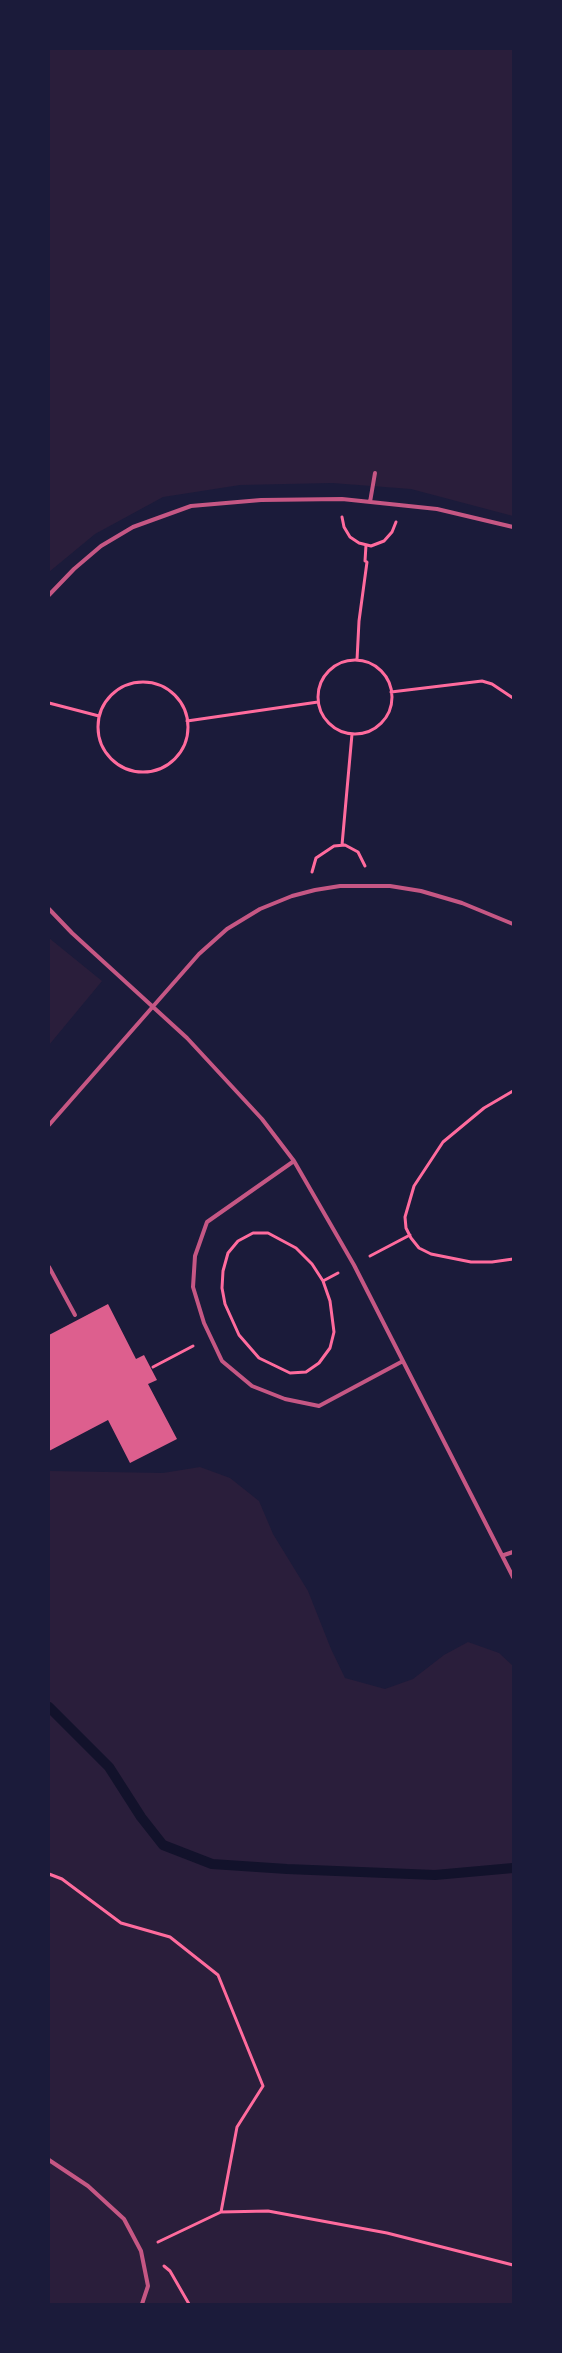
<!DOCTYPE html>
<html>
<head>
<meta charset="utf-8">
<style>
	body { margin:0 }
	#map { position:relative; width:562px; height:2353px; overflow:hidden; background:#1b1b3a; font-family:Helvetica,sans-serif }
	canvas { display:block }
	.frame { position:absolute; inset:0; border:50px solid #1b1b3a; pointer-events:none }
</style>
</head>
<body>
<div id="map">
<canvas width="562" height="2353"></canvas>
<div class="frame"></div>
</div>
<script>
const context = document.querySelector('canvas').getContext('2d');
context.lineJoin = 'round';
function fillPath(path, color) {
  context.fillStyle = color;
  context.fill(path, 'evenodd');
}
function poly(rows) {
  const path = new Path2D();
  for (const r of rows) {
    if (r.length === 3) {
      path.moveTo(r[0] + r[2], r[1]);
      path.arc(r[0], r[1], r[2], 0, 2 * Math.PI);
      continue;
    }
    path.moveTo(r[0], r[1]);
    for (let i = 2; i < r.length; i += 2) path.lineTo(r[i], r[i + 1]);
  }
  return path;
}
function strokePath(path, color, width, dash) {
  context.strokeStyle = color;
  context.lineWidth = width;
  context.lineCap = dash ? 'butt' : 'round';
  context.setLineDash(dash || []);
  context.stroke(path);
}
const green = poly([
	[49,49,513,49,513,516,411,489,332,483,240,485,163,497,95,534,49,572],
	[49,938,102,981,49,1045],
	[200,1467,230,1478,259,1501,273,1534,308,1591,331,1649,345,1678,385,1689,413,1679,444,1655,468,1642,499,1653,513,1666,513,2304,49,2304,49,1471,163,1473]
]);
const stream = poly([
	[49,1707,109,1767,141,1817,163,1845,212,1864,287,1869,435,1875,513,1868]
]);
const building = poly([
	[108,1304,136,1359,144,1355,157,1380,148,1384,177,1439,130,1463,108,1420,49,1451,49,1335]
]);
const path = poly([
	[342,517,344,527,350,537,359,543,371,546,384,541,392,532,396,522],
	[357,660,359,621,367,562,365,561,366,545],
	[355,697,37],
	[143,727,45],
	[391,692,482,681,492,684,513,698],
	[49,703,99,716],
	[187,721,318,702],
	[342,845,352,734],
	[312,872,316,858,334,846,345,845,358,852,365,866],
	[513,1091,484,1108,443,1142,414,1186,405,1217,406,1228,411,1238,419,1248,431,1254,471,1262,492,1262,513,1259],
	[253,1233,268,1233,296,1248,312,1264,323,1281,330,1301,334,1332,330,1348,319,1363,306,1372,290,1373,259,1358,239,1335,225,1304,222,1288,223,1271,228,1253,238,1241,253,1233],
	[370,1256,410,1235],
	[323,1281,338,1273],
	[153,1367,193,1346],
	[49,1874,62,1879,121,1923,170,1937,218,1975,263,2086,237,2127,221,2212,158,2242],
	[221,2212,268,2211,387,2233,513,2265],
	[164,2266,170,2271,189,2304]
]);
const service = poly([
	[370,502,375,473],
	[49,595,74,569,101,546,133,527,191,506,261,500,342,499,437,509,513,527],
	[49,909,72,933,187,1038,262,1119,294,1161,354,1265,513,1577],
	[49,1125,199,954,227,929,260,909,292,896,315,890,340,886,390,886,421,891,462,903,513,924],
	[294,1161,207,1222,195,1256,193,1287,204,1323,222,1361,252,1386,285,1399,319,1406,403,1361],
	[49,1267,75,1315],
	[504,1555,513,1552],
	[49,2160,88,2186,124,2219,141,2251,148,2286,142,2304]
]);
fillPath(green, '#2a1e3b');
strokePath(stream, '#12122b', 10);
fillPath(building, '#dd5f8e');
strokePath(path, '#ff6b9d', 3);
strokePath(service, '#c65784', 4);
</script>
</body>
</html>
